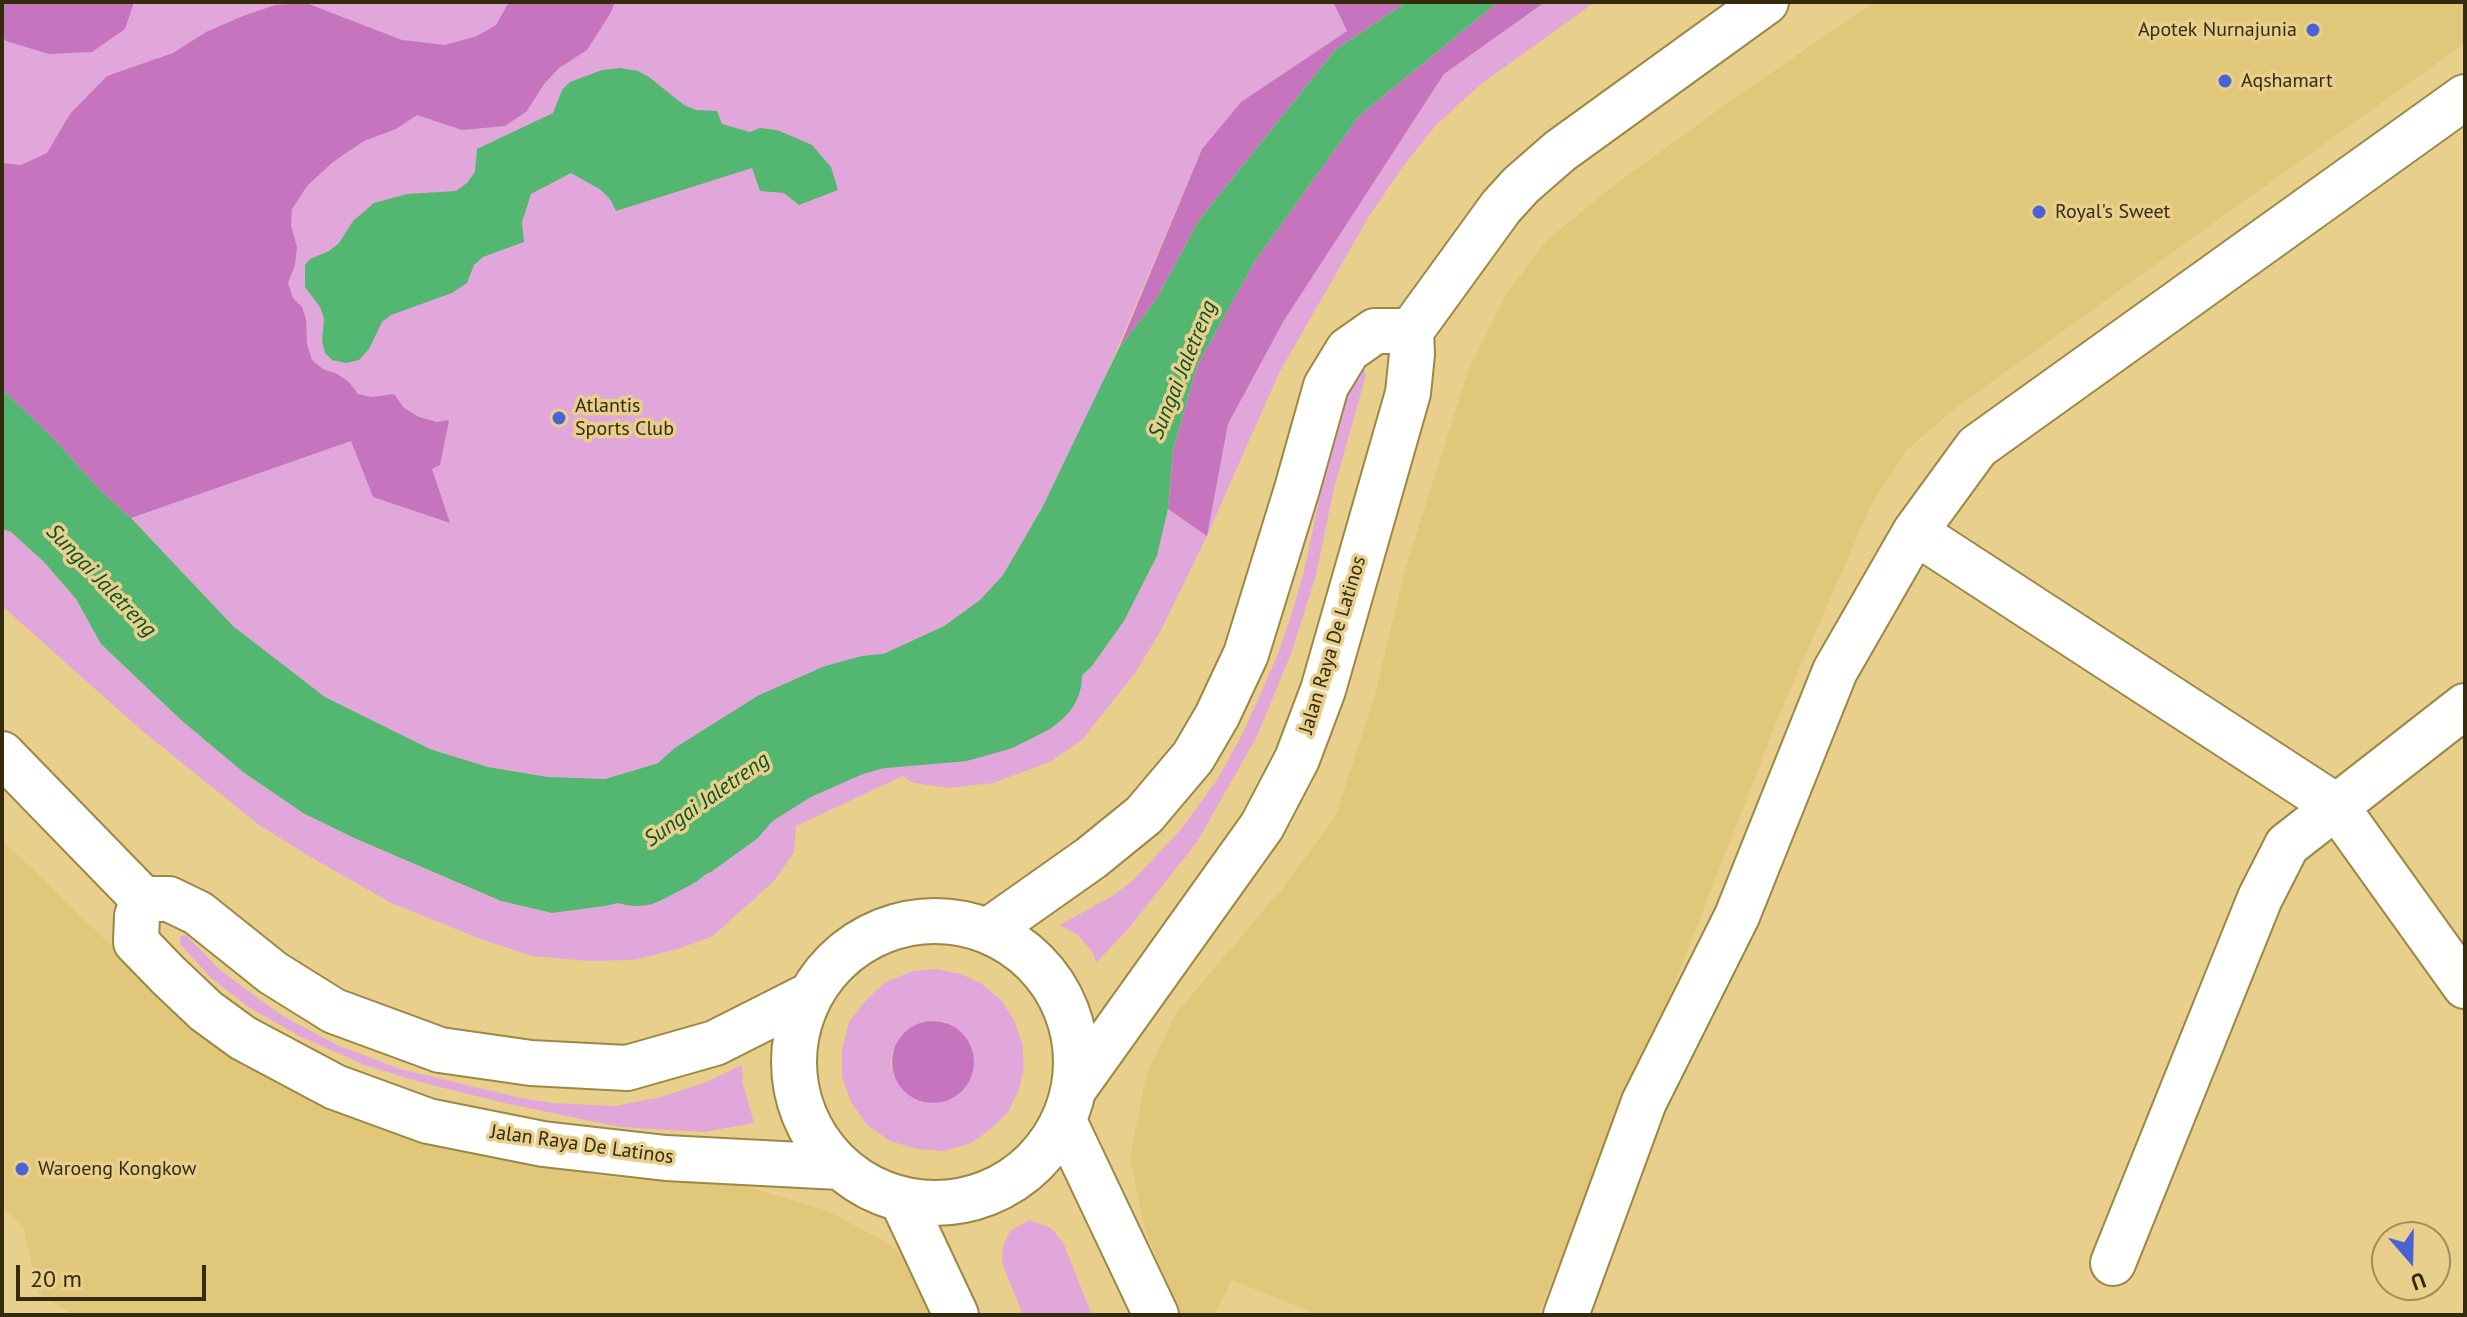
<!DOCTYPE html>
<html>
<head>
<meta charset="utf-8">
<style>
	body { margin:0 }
	#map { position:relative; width:2467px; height:1317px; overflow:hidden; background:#e8d08c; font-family:"PT Sans",sans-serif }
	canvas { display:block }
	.frame { position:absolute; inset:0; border:4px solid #342b0f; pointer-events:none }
	.north { position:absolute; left:2371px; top:1221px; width:80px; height:80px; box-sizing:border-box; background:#e8d08c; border:2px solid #a08e5a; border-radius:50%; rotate:160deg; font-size:22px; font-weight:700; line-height:32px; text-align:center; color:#342b0f }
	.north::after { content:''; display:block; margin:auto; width:28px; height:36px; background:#4b61d6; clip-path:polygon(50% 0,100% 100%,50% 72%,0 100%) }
	.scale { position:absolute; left:16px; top:1265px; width:190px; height:36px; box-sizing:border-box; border:4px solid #342b0f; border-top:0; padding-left:10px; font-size:24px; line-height:28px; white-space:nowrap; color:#342b0f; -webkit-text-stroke:6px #e8d08c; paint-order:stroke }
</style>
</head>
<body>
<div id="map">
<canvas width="2467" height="1317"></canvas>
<div class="frame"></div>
<div class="north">U</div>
<div class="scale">20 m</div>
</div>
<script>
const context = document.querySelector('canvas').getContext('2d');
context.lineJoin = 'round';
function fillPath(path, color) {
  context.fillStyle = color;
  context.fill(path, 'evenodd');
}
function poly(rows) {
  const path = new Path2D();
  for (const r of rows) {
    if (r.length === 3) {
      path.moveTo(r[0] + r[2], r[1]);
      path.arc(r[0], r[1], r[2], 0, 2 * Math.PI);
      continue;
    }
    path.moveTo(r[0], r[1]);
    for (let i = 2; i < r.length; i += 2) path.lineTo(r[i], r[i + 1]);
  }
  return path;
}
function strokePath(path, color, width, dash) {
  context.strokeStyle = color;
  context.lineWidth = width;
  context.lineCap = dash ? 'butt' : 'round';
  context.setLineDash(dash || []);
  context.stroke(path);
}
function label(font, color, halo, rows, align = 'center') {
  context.font = font + ' "PT Sans",sans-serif';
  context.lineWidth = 7;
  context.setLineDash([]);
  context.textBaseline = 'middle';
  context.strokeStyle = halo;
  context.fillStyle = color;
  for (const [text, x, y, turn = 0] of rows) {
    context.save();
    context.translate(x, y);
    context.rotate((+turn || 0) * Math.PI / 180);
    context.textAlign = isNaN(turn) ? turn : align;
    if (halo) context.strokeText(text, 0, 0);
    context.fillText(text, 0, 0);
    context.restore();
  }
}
const built = poly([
	[1874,2,2465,2,2465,43,1954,409,1907,450,1873,501,1782,708,1680,970,1538,1315,1319,1315,1232,1280,1214,1315,1181,1315,1145,1230,1130,1158,1147,1072,1176,1013,1287,883,1336,815,1375,695,1404,573,1469,368,1505,296,1547,240,1613,186,1732,100],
	[2,840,121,955,237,1062,343,1109,455,1146,606,1177,745,1186,828,1211,889,1244,930,1279,948,1315,74,1315,38,1293,24,1229,2,1207]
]);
const green = poly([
	[2,2,1333,2,1347,31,1241,102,1202,149,1098,394,1042,508,1003,575,980,600,944,626,853,668,1054,703,1092,666,1124,621,1157,556,1168,509,1207,535,1228,424,1282,322,1444,74,1545,2,1595,2,1480,85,1437,124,1404,165,1368,218,1279,373,1207,536,1160,632,1135,673,1082,740,1050,762,993,783,949,788,913,783,903,776,796,826,794,852,774,881,713,936,678,949,633,960,588,961,533,956,483,940,391,903,314,859,259,825,140,729,2,606,2,529,11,532,44,562,76,599,101,644,181,720,243,772,303,813,354,838,501,901,552,913,605,906,649,895,711,872,746,721,662,762,605,779,548,777,488,767,430,749,325,697,233,626,131,518,100,490,55,440,2,389],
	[1359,366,1363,367,1366,375,1334,488,1316,575,1291,654,1257,736,1197,842,1129,928,1096,963,1093,953,1078,935,1060,925,1114,895,1131,882,1154,858,1179,832,1217,780,1244,731,1278,654,1291,616,1304,571,1322,486,1354,370],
	[186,935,220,970,281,1015,337,1045,400,1069,521,1098,553,1103,615,1106,661,1097,704,1083,742,1065,743,1084,754,1123,704,1132,620,1127,504,1103,420,1082,365,1065,301,1037,250,1008,211,978,180,944,181,936],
	[937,969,961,974,982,984,1001,1000,1014,1020,1022,1043,1024,1067,1019,1090,1008,1112,991,1129,971,1143,944,1151,917,1149,890,1141,867,1125,851,1102,842,1077,842,1049,849,1022,866,1000,886,982,913,971],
	[932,1021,946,1022,894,1077,891,1065,892,1052,917,1024],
	[1029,1220,1051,1228,1063,1242,1092,1315,1023,1315,1002,1263,1003,1247,1010,1231]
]);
const forest = poly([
	[2,2,134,2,125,29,92,52,49,54,6,41,2,36],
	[509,2,615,2,610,14,587,50,559,68,544,84,527,111,505,126,462,130,417,115,396,129,364,141,333,162,307,186,292,209,291,226,297,247,295,265,288,283,293,298,302,307,306,319,307,344,312,360,323,369,337,374,349,382,358,394,371,397,394,394,404,408,419,417,437,422,449,420,440,465,432,469,450,523,373,497,351,441,131,518,100,490,55,440,2,389,2,163,21,165,47,153,70,114,107,76,173,53,206,32,243,16,275,5,306,3,402,40,445,45,477,36,496,25],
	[1333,2,1407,2,1335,50,1199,220,1156,300,1119,348,1202,149,1241,102,1347,31],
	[1498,2,1545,2,1444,74,1283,322,1228,424,1207,536,1168,509,1173,450,1197,366,1255,261,1359,116],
	[933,1062,41]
]);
const water = poly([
	[1407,2,1498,2,1359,116,1255,261,1197,366,1173,450,1168,509,1157,556,1124,621,1092,666,1054,703,1007,728,963,744,922,755,893,755,853,668,944,626,980,600,1003,575,1042,508,1119,348,1156,300,1199,220,1335,50],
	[620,68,638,71,649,77,684,105,696,110,717,111,722,124,750,132,760,128,777,130,812,145,831,167,838,190,799,205,784,193,760,191,752,168,616,211,610,199,601,190,571,173,531,194,522,222,524,242,483,257,474,265,467,283,452,293,391,315,382,322,369,349,359,360,346,363,332,360,325,353,322,341,324,318,320,307,305,287,305,265,310,259,329,251,339,243,353,221,374,203,407,194,456,191,467,183,475,172,477,149,553,113,562,90,570,82,602,70],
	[2,389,55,440,100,490,131,518,233,626,325,697,430,749,488,767,548,777,605,779,662,762,746,721,786,805,758,838,711,872,649,896,605,906,552,913,501,901,354,838,303,813,243,772,181,720,101,644,76,599,44,562,11,532,2,529]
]);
const pier = poly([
	[851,664,873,712,895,759,890,757,870,714,849,669],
	[745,717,750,719,768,757,790,804,788,809]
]);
const river = poly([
	[636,849,665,834,710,793,785,746,844,720,873,712,955,705,991,695,1019,681,1025,676]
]);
const minor = poly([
	[1915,532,2336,806,2465,986],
	[2,754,143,899,169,899,198,913,273,973,334,1011,440,1050,531,1063,627,1068,715,1043,810,995],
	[143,899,137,916,136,942,169,976,206,1011,243,1038,335,1087,428,1121,543,1144,666,1158,839,1167],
	[935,1062,141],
	[989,930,1091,858,1144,815,1193,757,1217,716,1246,654,1297,489,1326,386,1348,350,1375,331,1411,331],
	[1074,1089,1262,826,1297,759,1323,690,1408,393,1412,354,1411,331,1501,207,1521,185,1560,151,1766,2],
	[1064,1121,1156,1315],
	[902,1200,956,1315],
	[2113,1263,2260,898,2287,845,2465,706],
	[1566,1315,1644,1102,1737,916,1835,671,1915,532,1977,447,2465,97]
]);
const markers = [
	[2313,30,8,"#4b61d6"],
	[2225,81,8,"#4b61d6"],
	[2039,212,8,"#4b61d6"],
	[559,418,8,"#4b61d6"],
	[22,1169,8,"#4b61d6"]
];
const poiNames = [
	["Apotek Nurnajunia",2297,30,"right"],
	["Aqshamart",2241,81],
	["Royal's Sweet",2055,212],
	["Atlantis",575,406],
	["Sports Club",575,429],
	["Waroeng Kongkow",38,1169]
];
const streetNames = [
	["Jalan Raya De Latinos",1333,645,-73],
	["Jalan Raya De Latinos",582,1145,8]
];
const waterNames = [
	["Sungai Jaletreng",1183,370,-68],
	["Sungai Jaletreng",101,581,46],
	["Sungai Jaletreng",707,800,-35]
];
fillPath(built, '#e1c77a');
fillPath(green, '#e2a7da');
fillPath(forest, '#c674bd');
fillPath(water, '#54b771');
fillPath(pier, '#e8d08c');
strokePath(river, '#54b771', 114);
strokePath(minor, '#9d8744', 48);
strokePath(minor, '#fff', 44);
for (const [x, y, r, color] of markers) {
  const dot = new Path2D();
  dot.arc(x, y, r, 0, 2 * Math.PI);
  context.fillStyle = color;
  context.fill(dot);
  strokePath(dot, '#e8d08c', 3);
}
label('20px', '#342b0f', '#e8d08c', poiNames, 'left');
label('20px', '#342b0f', '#e8d08c', streetNames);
label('italic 22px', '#045225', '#e8d08c', waterNames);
</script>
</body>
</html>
